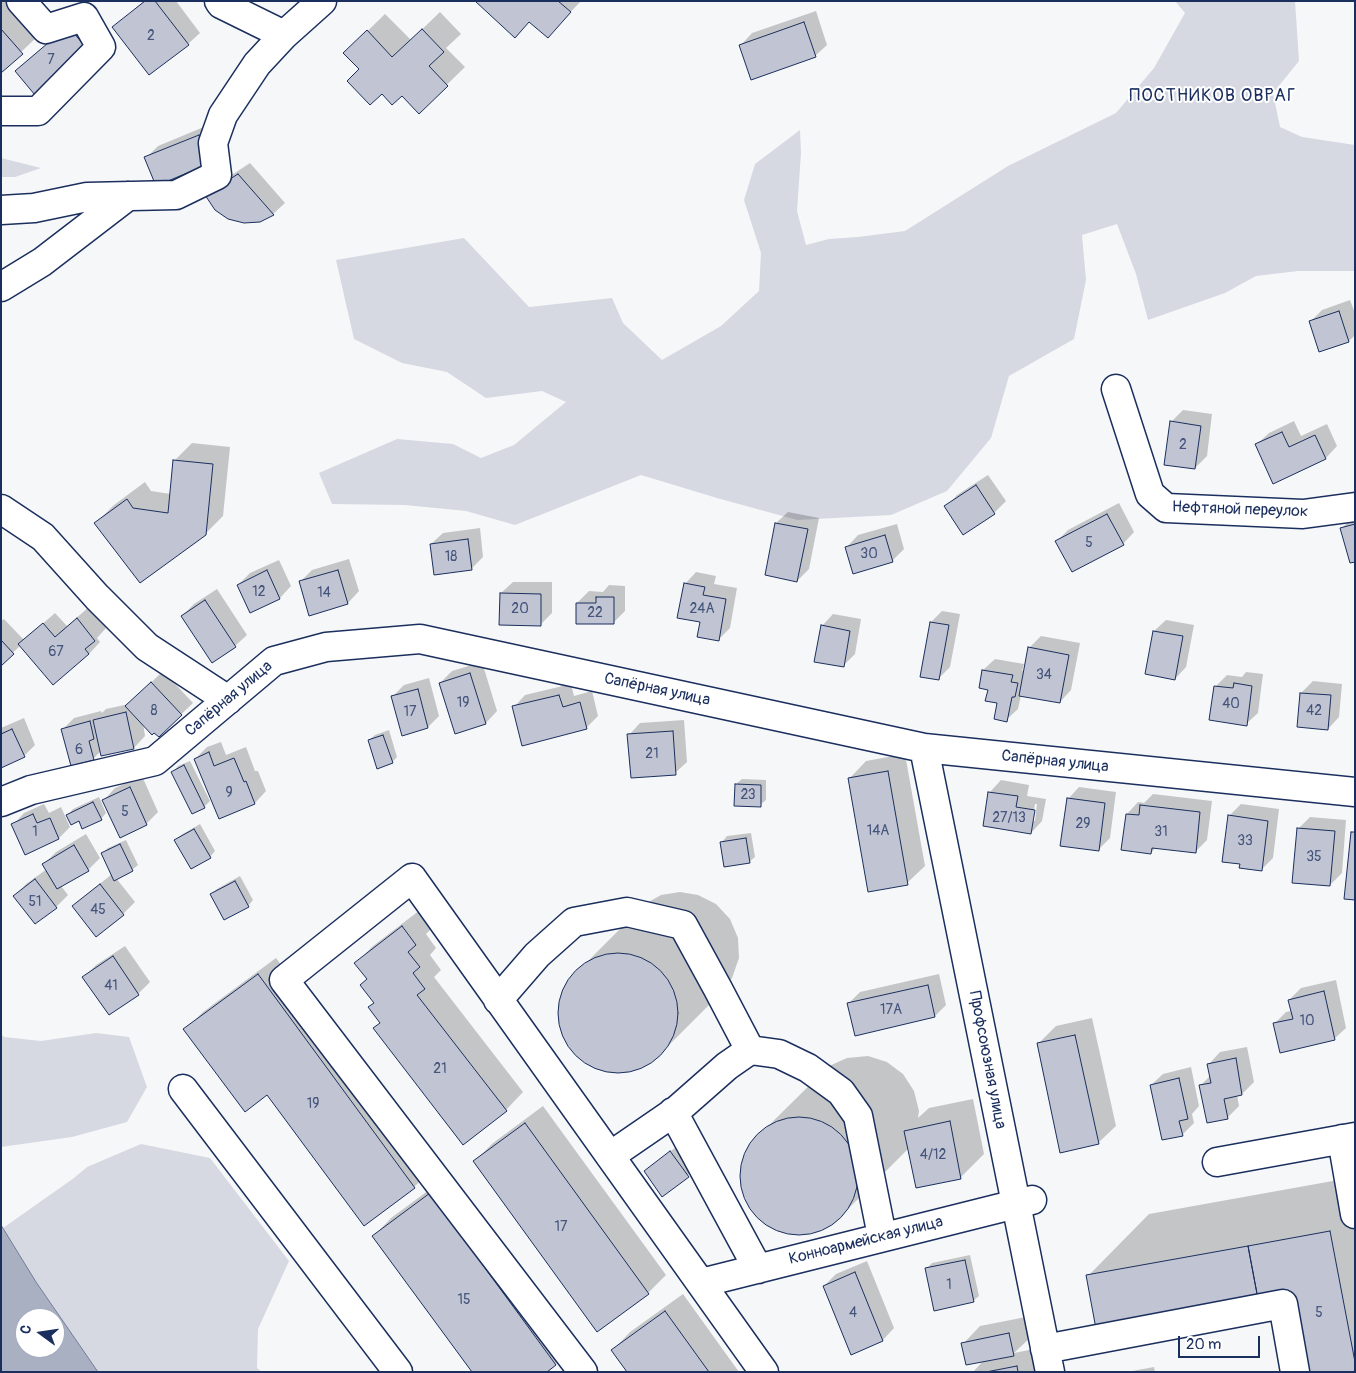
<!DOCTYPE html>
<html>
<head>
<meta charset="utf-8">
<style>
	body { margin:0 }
	#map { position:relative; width:1356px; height:1373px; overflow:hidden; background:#f6f7f9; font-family:Pangolin,sans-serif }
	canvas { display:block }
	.frame { position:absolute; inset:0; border:2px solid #1b2f5e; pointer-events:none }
	.north { position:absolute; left:15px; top:1308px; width:50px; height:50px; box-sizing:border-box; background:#fff; border:1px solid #a4acbf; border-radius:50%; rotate:284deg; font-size:14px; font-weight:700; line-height:20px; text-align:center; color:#1b2f5e }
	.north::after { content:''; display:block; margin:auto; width:18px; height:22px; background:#1b2f5e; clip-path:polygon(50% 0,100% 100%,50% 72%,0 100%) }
	.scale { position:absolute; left:1178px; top:1336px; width:82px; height:22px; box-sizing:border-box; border:2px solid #1b2f5e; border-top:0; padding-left:6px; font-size:15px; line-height:18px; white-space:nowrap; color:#1b2f5e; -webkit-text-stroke:4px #fff; paint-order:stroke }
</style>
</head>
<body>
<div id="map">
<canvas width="1356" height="1373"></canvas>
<div class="frame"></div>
<div class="north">С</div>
<div class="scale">20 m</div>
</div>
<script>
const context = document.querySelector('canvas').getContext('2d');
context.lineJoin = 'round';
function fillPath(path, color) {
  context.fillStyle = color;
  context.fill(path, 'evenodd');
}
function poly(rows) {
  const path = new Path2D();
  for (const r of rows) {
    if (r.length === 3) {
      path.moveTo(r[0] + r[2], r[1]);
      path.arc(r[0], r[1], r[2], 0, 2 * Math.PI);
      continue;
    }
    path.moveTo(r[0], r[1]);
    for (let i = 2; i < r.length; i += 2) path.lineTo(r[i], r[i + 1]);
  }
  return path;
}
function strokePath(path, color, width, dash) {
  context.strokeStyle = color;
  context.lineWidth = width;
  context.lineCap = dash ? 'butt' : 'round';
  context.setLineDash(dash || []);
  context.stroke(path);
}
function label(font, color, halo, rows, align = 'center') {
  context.font = font + ' Pangolin,sans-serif';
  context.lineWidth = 4;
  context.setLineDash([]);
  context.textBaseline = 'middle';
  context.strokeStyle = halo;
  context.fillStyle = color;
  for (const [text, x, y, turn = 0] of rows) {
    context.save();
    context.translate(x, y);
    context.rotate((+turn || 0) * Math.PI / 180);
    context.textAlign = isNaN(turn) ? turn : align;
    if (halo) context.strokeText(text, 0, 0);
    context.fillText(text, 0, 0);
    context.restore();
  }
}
const green = poly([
	[1175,1,1295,1,1299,61,1273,93,1280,127,1302,137,1355,145,1355,271,1298,271,1256,276,1225,293,1148,320,1136,274,1117,224,1082,235,1086,280,1074,339,1009,376,991,438,947,491,891,515,797,520,717,498,641,475,515,525,466,511,405,505,332,504,319,473,397,439,453,444,481,458,514,445,566,402,542,391,486,398,447,372,402,363,354,339,336,260,464,238,529,307,612,298,623,323,662,360,721,326,759,291,761,253,744,200,755,164,800,130,801,153,797,211,806,245,829,239,858,237,905,231,1008,166,1116,113,1154,68,1185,13],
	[1,158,41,168,15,177,1,177],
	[96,1033,129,1037,147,1087,127,1122,72,1137,1,1147,1,1034,4,1037,41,1041],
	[141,1144,210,1158,289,1261,258,1329,257,1368,262,1372,98,1372,36,1282,3,1228,74,1178,87,1167]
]);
const water = poly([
	[1,1225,36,1282,98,1372,1,1372,1,1225],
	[25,1318,55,1318,55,1348,25,1348,25,1318]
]);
const shadow = poly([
	[1,1,10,1,39,35,1,71],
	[144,1,176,1,200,33,188,44,114,27],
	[477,1,581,1,548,36,530,21,515,36],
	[816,11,827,45,815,56,741,45,752,33],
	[440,12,461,34,446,48,465,67,419,112,402,94,360,69,345,53,385,14,411,40],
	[80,15,87,49,16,71,28,60],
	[211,124,210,162,146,158,158,146],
	[250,163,285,203,273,214,259,220,218,184],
	[1350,300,1355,313,1355,335,1349,341,1320,351,1310,322,1322,310],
	[1183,410,1212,414,1207,456,1195,468,1171,422],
	[1294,421,1301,436,1327,424,1337,446,1326,458,1274,482,1257,444,1269,433],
	[192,443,230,447,223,516,205,534,96,523,114,505,145,482,151,491,171,494,174,461],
	[988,475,1006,501,994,513,946,507,957,495],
	[1119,503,1134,532,1123,544,1057,541,1068,530],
	[788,512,819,518,809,569,797,581,776,523],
	[1353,517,1355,517,1355,561,1341,529],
	[897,524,904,549,892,561,847,547,858,535],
	[480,528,483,557,471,569,431,544,443,533],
	[349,559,359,591,348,603,300,582,312,570],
	[279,560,291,586,280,598,251,611,238,585,250,573],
	[696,572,716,576,714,584,737,588,730,628,718,640,702,621,685,584],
	[513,582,552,582,552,613,540,625,501,593],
	[609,585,625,586,625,611,613,623,577,603,589,591,603,592],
	[217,589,247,635,235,646,182,616,194,604],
	[89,607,106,628,97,638,100,642,89,654,21,645,1,664,1,621,4,619,24,640,55,613,67,626],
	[942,611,960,614,950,667,939,678,931,622],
	[833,614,861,619,855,654,843,666,822,626],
	[1166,620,1194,625,1186,667,1175,679,1154,631],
	[1041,636,1080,643,1071,690,1060,702,1021,695,1018,709,1006,720,998,702,989,689,983,670,995,659,1024,664,1022,671,1025,671,1029,648],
	[482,662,497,711,486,723,456,732,440,683,452,671],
	[163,671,193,703,159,736,143,723,145,736,134,748,102,755,101,751,93,759,63,729,74,718,101,711,102,713,106,709,129,704],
	[1246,672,1263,674,1258,713,1246,724,1215,687,1227,675,1242,677],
	[429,678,439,716,428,727,392,697,404,685],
	[1313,681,1342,684,1339,717,1328,729,1301,693],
	[571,684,574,696,592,691,598,716,586,728,514,707,525,695],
	[24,718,35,745,24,756,1,766,1,728],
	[684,720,687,762,675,773,629,735,640,723],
	[389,730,397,757,392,762,369,740,375,735],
	[221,742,226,755,246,747,255,771,258,771,266,791,255,803,195,759,207,747],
	[905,754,925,866,907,883,849,779,866,761],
	[190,761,210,801,204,807,173,772,178,766],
	[142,776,158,812,146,824,104,800,115,788],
	[742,779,766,780,766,800,760,805,736,784],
	[1001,780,1029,785,1027,796,1046,799,1042,821,1031,833,984,825,990,792],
	[1035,804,1037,804,1035,821,1032,821],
	[1079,787,1116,792,1110,838,1099,849,1068,799],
	[1153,794,1212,801,1207,840,1195,852,1156,847,1151,853,1127,814,1138,802,1144,803],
	[99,797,106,813,101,819,80,820,68,815,73,809],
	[44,804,49,813,61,807,70,827,59,838,26,853,13,825,24,813],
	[1241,804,1279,809,1273,858,1262,869,1241,863,1229,816],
	[1310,817,1346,820,1342,873,1330,885,1298,829],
	[200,824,215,851,210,857,176,840,181,835],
	[751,833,755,857,749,862,722,842,727,836],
	[86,834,100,858,88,870,61,886,68,895,56,907,35,923,15,896,26,884,47,869,44,864,56,852],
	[126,840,138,865,132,870,116,878,135,902,123,914,96,935,74,906,86,895,112,874,102,854,108,848],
	[240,876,253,900,248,906,211,894,217,889],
	[680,892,698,895,716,904,730,919,738,938,739,958,732,978,720,994,658,1056,641,1068,621,1072,600,1069,584,1061,571,1048,562,1032,559,1014,562,995,570,979,645,904,661,895],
	[420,910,433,927,426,934,436,948,430,955,441,970,434,977,523,1092,506,1110,381,1022,369,1007,375,1002,368,979,356,963,373,946],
	[125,946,150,982,138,994,84,977,96,965],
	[276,958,432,1170,414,1187,185,1030,203,1012],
	[939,974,946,1005,935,1016,848,1004,860,992],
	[1336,980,1346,1028,1334,1039,1274,1024,1286,1012,1292,1011,1289,1000,1301,988],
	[1092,1018,1116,1126,1098,1143,1038,1044,1056,1026],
	[1247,1047,1254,1082,1242,1094,1237,1095,1239,1106,1227,1118,1200,1086,1211,1075,1209,1064,1220,1052],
	[868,1056,887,1062,903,1074,914,1091,919,1111,918,1118,929,1108,973,1099,984,1154,961,1177,909,1148,833,1224,817,1232,799,1235,781,1232,764,1224,752,1210,744,1194,741,1176,744,1158,752,1142,829,1066,847,1058],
	[1191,1067,1199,1106,1192,1114,1194,1123,1182,1135,1151,1085,1163,1074],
	[543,1106,666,1275,648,1293,597,1330,475,1161,493,1143],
	[676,1147,694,1170,663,1195,645,1171],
	[448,1176,573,1346,556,1364,545,1372,374,1236,391,1218],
	[1355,1177,1355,1372,1290,1291,1088,1276,1149,1214],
	[970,1255,979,1296,973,1301,926,1269,932,1263],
	[867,1261,894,1328,883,1340,852,1353,824,1286,836,1274],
	[683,1294,739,1372,629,1372,613,1350,630,1332],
	[1026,1317,1031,1337,1014,1353,1034,1349,1038,1372,973,1372,984,1360,963,1344,980,1326],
	[1154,1367,1155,1372,1127,1372]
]);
const building = poly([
	[145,1,155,1,189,45,149,75,112,27,145,1],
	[475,1,558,1,571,12,548,38,529,22,515,38,475,1],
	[804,22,816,57,751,80,739,45,804,22],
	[68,26,88,50,35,95,15,71,68,26],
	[1,29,23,54,1,73,1,29],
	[422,29,444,52,429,66,448,86,419,114,402,96,392,105,382,94,370,105,347,81,359,69,343,53,367,30,392,57,422,29],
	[199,135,211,163,156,186,144,157,199,135],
	[238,174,274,215,260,222,244,223,228,219,215,210,205,195,238,174],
	[1339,311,1349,342,1319,352,1309,321,1339,311],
	[1170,421,1201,426,1195,469,1164,465,1170,421],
	[1282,432,1289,447,1315,435,1326,459,1273,484,1255,444,1282,432],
	[173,460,213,464,206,535,140,583,94,523,127,499,133,508,168,513,173,460],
	[976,485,995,514,963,535,944,506,976,485],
	[1107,514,1124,545,1072,572,1055,541,1107,514],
	[775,523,808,529,797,582,765,575,775,523],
	[1355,524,1355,562,1350,563,1340,528,1355,524],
	[885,535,893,562,853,574,845,547,885,535],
	[468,539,472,570,434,575,430,544,468,539],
	[267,570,280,599,250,613,237,585,267,570],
	[338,570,348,604,309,616,299,581,338,570],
	[684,583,705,587,703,595,726,599,719,641,697,637,700,622,677,618,684,583],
	[500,593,541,594,541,626,499,625,500,593],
	[596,597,614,597,614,624,576,624,576,603,596,603,596,597],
	[205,600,236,647,212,663,181,616,205,600],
	[77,618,95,641,85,649,89,654,53,685,18,644,43,623,55,637,77,618],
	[930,622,949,625,939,680,920,677,930,622],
	[821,625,850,631,844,667,814,662,821,625],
	[1153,631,1183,636,1175,680,1145,674,1153,631],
	[1,640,14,654,1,666,1,640],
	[1028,647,1069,655,1060,703,1019,696,1028,647],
	[982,670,1013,675,1011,682,1018,683,1015,697,1012,697,1007,722,994,719,997,703,985,701,988,690,979,688,982,670],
	[470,673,486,724,455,734,439,683,470,673],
	[151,682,182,715,159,737,154,733,152,735,125,706,151,682],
	[1234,683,1252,686,1247,726,1209,720,1214,686,1233,688,1234,683],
	[418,689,428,728,402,736,391,696,418,689],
	[1300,693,1331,695,1328,730,1297,727,1300,693],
	[559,695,563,707,580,702,587,729,522,746,512,706,559,695],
	[126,712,134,749,101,756,93,720,126,712],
	[90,721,94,739,89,741,94,760,71,766,61,729,90,721],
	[12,729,25,757,1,768,1,734,12,729],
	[673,731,676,775,631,778,627,734,673,731],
	[383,735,393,763,377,769,368,740,383,735],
	[209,752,214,766,234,758,244,782,246,781,255,804,219,819,194,759,209,752],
	[184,765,205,808,192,814,171,772,184,765],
	[888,771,908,885,868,892,848,778,888,771],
	[735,784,761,785,761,807,734,806,735,784],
	[130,787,147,825,120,838,102,800,130,787],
	[988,792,1018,796,1016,807,1035,810,1031,834,983,826,988,792],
	[1067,798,1105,803,1099,851,1060,846,1067,798],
	[93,802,102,820,82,829,79,821,71,825,66,815,93,802],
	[1140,805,1200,812,1196,853,1152,848,1151,854,1121,850,1126,814,1139,815,1140,805],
	[33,814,37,823,50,818,59,839,25,855,11,824,33,814],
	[1228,815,1268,821,1262,871,1239,868,1240,864,1222,862,1228,815],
	[1297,828,1335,831,1330,886,1292,883,1297,828],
	[194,829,211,858,191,869,174,840,194,829],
	[1351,832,1355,832,1355,900,1344,899,1351,832],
	[746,838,750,863,724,867,720,842,746,838],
	[120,844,133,871,114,881,101,853,120,844],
	[74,845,89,871,57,889,42,864,74,845],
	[35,879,57,908,35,924,13,896,35,879],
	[235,881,249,907,224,920,210,894,235,881],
	[100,884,124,915,96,937,72,906,100,884],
	[402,926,416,945,408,952,420,967,413,973,425,989,417,995,507,1111,463,1145,373,1028,380,1023,368,1007,374,1003,360,985,367,979,354,963,402,926],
	[618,1013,60],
	[113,956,139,995,109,1015,82,977,113,956],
	[258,974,415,1188,364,1226,267,1095,245,1112,183,1029,258,974],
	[928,985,935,1017,855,1036,847,1003,928,985],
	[1324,991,1335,1040,1280,1053,1273,1023,1293,1019,1288,1000,1324,991],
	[1075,1035,1099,1144,1060,1153,1037,1043,1075,1035],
	[1236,1058,1242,1095,1224,1099,1228,1119,1207,1123,1199,1085,1211,1083,1207,1064,1236,1058],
	[1179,1078,1188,1119,1179,1121,1183,1136,1162,1140,1150,1085,1179,1078],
	[799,1176,59],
	[950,1121,961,1179,916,1188,904,1131,950,1121],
	[525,1123,649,1294,597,1332,473,1161,525,1123],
	[670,1151,689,1177,662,1197,644,1171,670,1151],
	[430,1193,556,1365,547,1372,472,1372,372,1236,430,1193],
	[1330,1231,1355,1362,1355,1372,1304,1372,1289,1293,1258,1299,1248,1246,1330,1231],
	[1248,1246,1258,1299,1096,1329,1086,1275,1248,1246],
	[965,1260,974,1302,934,1311,925,1268,965,1260],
	[855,1272,883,1341,851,1355,823,1286,855,1272],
	[665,1311,709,1372,627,1372,611,1350,665,1311],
	[1009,1333,1014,1356,966,1365,961,1343,1009,1333],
	[1017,1366,1018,1372,986,1372,1017,1366]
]);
const minor = poly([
	[219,1,221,4,284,35],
	[1,111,38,111,101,47,84,17,46,29,21,1],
	[1,210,34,208,87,197,176,195,217,175,213,143,223,115,257,64,284,35,322,1],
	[1,287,42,262,128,196],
	[1116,389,1150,494,1166,508,1303,514,1355,507],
	[1,509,43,537,97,597,147,647,228,700],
	[924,748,1050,1372],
	[1,802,31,790,155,761,274,661,326,647,420,639,924,748,1355,792],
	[498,1000,537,955,574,922,627,912,683,925,718,989,750,1050],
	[183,1089,398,1372],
	[673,1112,758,1269],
	[1342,1139,1355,1214],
	[610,1156,677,1110,727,1066,750,1050,779,1054,808,1068,841,1092,858,1116,882,1236],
	[1217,1162,1355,1137],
	[701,1283,1032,1200],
	[1045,1349,1283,1304,1295,1372],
	[583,1372,284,980,412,878,764,1372]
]);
const numberNames = [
	["2",151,36],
	["7",51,60],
	["2",1183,445],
	["5",1089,543],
	["30",869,554],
	["18",451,557],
	["12",259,592],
	["14",324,593],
	["20",520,609],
	["24А",702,609],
	["22",595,613],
	["67",56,652],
	["34",1044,675],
	["19",463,703],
	["40",1231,704],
	["8",154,711],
	["42",1314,711],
	["17",410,712],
	["6",79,750],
	["21",652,754],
	["9",229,793],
	["23",748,795],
	["5",125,812],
	["27/13",1009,818],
	["29",1083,824],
	["14А",878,831],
	["1",35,832],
	["31",1161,832],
	["33",1245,841],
	["35",1314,857],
	["51",35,902],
	["45",98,910],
	["41",111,986],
	["17А",891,1010],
	["10",1307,1021],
	["21",440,1069],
	["19",313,1104],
	["4/12",933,1155],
	["17",561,1227],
	["1",949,1285],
	["15",464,1300],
	["4",853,1313],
	["5",1319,1313]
];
const streetNames = [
	["Нефтяной переулок",1240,510,2],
	["Сапёрная улица",657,690,12],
	["Сапёрная улица",229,699,-40],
	["Сапёрная улица",1055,762,6],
	["Профсоюзная улица",987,1060,79],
	["Конноармейская улица",866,1241,-14]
];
const neighbourhoodNames = [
	["ПОСТНИКОВ ОВРАГ",1213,96]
];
fillPath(green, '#d6d9e2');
fillPath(water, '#a9b0c1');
strokePath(water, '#707c99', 1);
fillPath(shadow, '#0003');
fillPath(building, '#c0c4d3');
strokePath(building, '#1b2f5e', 1);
strokePath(minor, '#1b2f5e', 31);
strokePath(minor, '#fff', 28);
label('14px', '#44547b', null, numberNames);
label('16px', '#1b2f5e', '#fff', streetNames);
context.letterSpacing = '1px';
label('18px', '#1b2f5e', '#fff', neighbourhoodNames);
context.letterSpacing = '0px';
</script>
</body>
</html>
